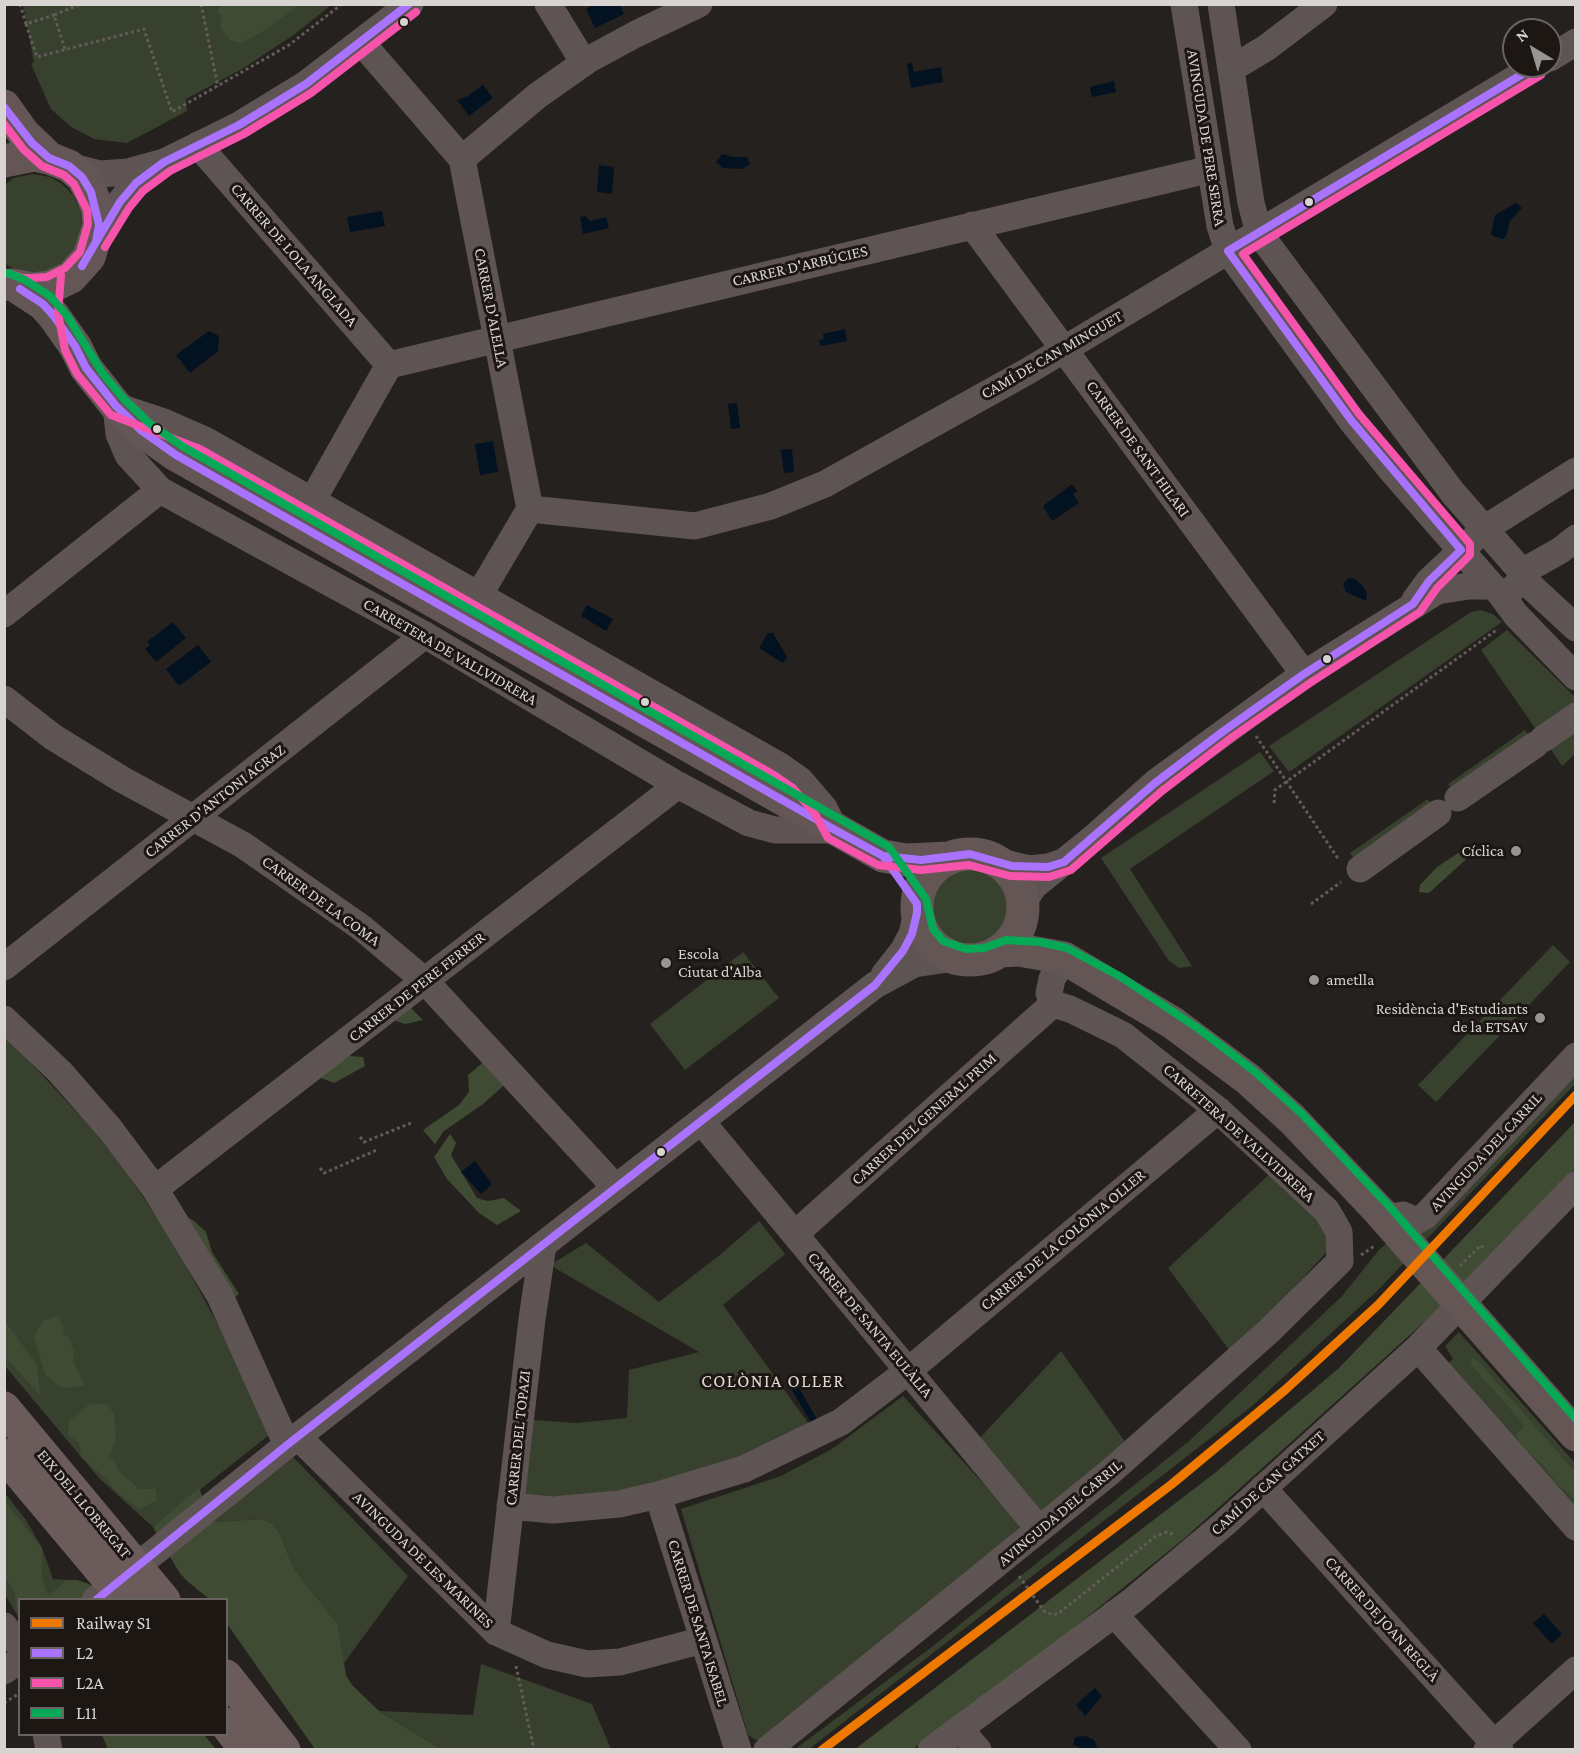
<!DOCTYPE html>
<html>
<head>
<meta charset="utf-8">
<style>
	body { margin:0 }
	#map { position:relative; width:1580px; height:1754px; overflow:hidden; background:#25211f; font-family:"Crimson Pro",serif }
	canvas { display:block }
	.frame { position:absolute; inset:0; border:6px solid #d8d4d1; pointer-events:none }
	.legend { position:absolute; left:18px; top:1598px; width:210px; height:138px; box-sizing:border-box; background:#1d1714; border:2px solid #686360; margin:0; padding:8px 10px; list-style:none; font-size:18px; color:#d8d4d1 }
	.legend li { display:flex; align-items:center; gap:12px; height:30px }
	.legend b { width:30px; border:2px solid #686360 }
	.north { position:absolute; left:1502px; top:18px; width:60px; height:60px; box-sizing:border-box; background:#1d1714; border:2px solid #686360; border-radius:50%; rotate:322deg; font-size:16px; font-weight:700; line-height:24px; text-align:center; color:#d8d4d1 }
	.north::after { content:''; display:block; margin:auto; width:21px; height:27px; background:#999593; clip-path:polygon(50% 0,100% 100%,50% 72%,0 100%) }
</style>
</head>
<body>
<div id="map">
<canvas width="1580" height="1754"></canvas>
<div class="frame"></div>
<ul class="legend">
<li><b style="height:8px;background:#ef7900"></b>Railway S1</li>
<li><b style="height:8px;background:#aa73ff"></b>L2</li>
<li><b style="height:8px;background:#f653ac"></b>L2A</li>
<li><b style="height:8px;background:#06aa56"></b>L11</li>
</ul>
<div class="north">N</div>
</div>
<script>
const context = document.querySelector('canvas').getContext('2d');
context.lineJoin = 'round';
function fillPath(path, color) {
  context.fillStyle = color;
  context.fill(path, 'evenodd');
}
function poly(rows) {
  const path = new Path2D();
  for (const r of rows) {
    if (r.length === 3) {
      path.moveTo(r[0] + r[2], r[1]);
      path.arc(r[0], r[1], r[2], 0, 2 * Math.PI);
      continue;
    }
    path.moveTo(r[0], r[1]);
    for (let i = 2; i < r.length; i += 2) path.lineTo(r[i], r[i + 1]);
  }
  return path;
}
function strokePath(path, color, width, dash) {
  context.strokeStyle = color;
  context.lineWidth = width;
  context.lineCap = dash ? 'butt' : 'round';
  context.setLineDash(dash || []);
  context.stroke(path);
}
function label(font, color, halo, rows, align = 'center') {
  context.font = font + ' "Crimson Pro",serif';
  context.lineWidth = 6;
  context.setLineDash([]);
  context.textBaseline = 'middle';
  context.strokeStyle = halo;
  context.fillStyle = color;
  for (const [text, x, y, turn = 0] of rows) {
    context.save();
    context.translate(x, y);
    context.rotate((+turn || 0) * Math.PI / 180);
    context.textAlign = isNaN(turn) ? turn : align;
    if (halo) context.strokeText(text, 0, 0);
    context.fillText(text, 0, 0);
    context.restore();
  }
}
const green = poly([
	[23,5,331,5,295,34,242,69,186,99,187,111,127,143,94,139,71,127,51,109,31,64,34,62],
	[33,174,50,177,62,184,74,196,80,210,82,227,78,245,65,261,45,272,20,272,5,264,5,185,13,178],
	[1480,610,1493,614,1502,622,1289,772,1269,746,1471,612],
	[1507,630,1575,697,1575,706,1537,731,1481,650],
	[1575,727,1575,754,1562,766,1548,745],
	[1525,730,1531,739,1454,793,1448,784],
	[1260,752,1274,771,1130,869,1192,966,1179,968,1169,961,1101,858],
	[1428,799,1432,806,1355,860,1350,853],
	[970,907,40],
	[1553,945,1570,962,1436,1102,1418,1085],
	[743,952,779,998,685,1070,650,1024],
	[4,1034,96,1133,128,1175,171,1238,269,1419,269,1435,153,1527,98,1477,5,1366],
	[1575,1069,1575,1084,1378,1290,1252,1406,809,1749,794,1750,933,1646,1188,1442,1342,1296,1379,1250],
	[1273,1171,1328,1225,1333,1245,1233,1355,1168,1268],
	[759,1221,785,1254,723,1305,811,1427,707,1474,582,1497,523,1495,533,1420,576,1423,627,1418,629,1370,699,1352,550,1265,586,1243,659,1302,721,1254],
	[1459,1332,1575,1463,1575,1513,1446,1365,1453,1359,1445,1346],
	[1061,1351,1126,1443,1040,1516,978,1440],
	[903,1396,1016,1519,1020,1528,764,1739,756,1740,748,1735,681,1509,781,1476,832,1449],
	[293,1457,408,1576,344,1663,338,1625,293,1567,280,1534,272,1524,261,1519,213,1522],
	[4,1492,26,1520,42,1548,53,1579,66,1580,45,1599,20,1600,19,1618,5,1595],
	[481,1664,592,1704,611,1749,441,1749,379,1711,473,1715]
]);
const forest = poly([
	[222,5,222,4,299,5,266,30,241,43,230,40,220,27,222,16,217,11],
	[1460,852,1473,853,1429,893,1419,892,1420,885,1437,867],
	[400,1005,411,1008,423,1020,405,1024,393,1020],
	[339,1055,363,1057,365,1066,334,1083,321,1078,326,1064],
	[486,1060,511,1079,483,1104,444,1131,435,1144,423,1130,459,1105,469,1092,468,1075],
	[1575,1122,1575,1169,1473,1278,1186,1537,1024,1668,913,1749,854,1750,1216,1472,1339,1368],
	[450,1134,456,1143,451,1155,477,1198,488,1201,504,1198,521,1211,497,1225,479,1213,447,1179,434,1157],
	[184,1216,193,1220,206,1232,212,1252,239,1294,230,1301],
	[58,1316,63,1325,63,1333,69,1338,74,1350,73,1360,85,1386,61,1388,45,1374,34,1337,43,1321],
	[5,1321,37,1365,40,1395,5,1357],
	[1471,1357,1478,1361,1575,1472,1575,1499,1558,1485,1545,1467,1519,1443,1516,1434,1523,1429,1522,1422,1471,1365],
	[91,1403,106,1404,114,1413,116,1441,109,1456,115,1462,117,1469,139,1489,156,1489,157,1500,139,1509,113,1489,108,1480,81,1457,79,1443,68,1434,69,1421],
	[199,1488,213,1522,262,1519,272,1524,280,1534,293,1567,338,1625,346,1675,352,1685,379,1711,441,1749,315,1749,227,1624,226,1600,209,1599,187,1581,179,1572,153,1527],
	[4,1500,42,1548,42,1577,48,1596,66,1580,77,1580,89,1584,106,1599,20,1600,19,1610,17,1610,14,1591,5,1577],
	[102,1735,204,1735,216,1749,108,1749]
]);
const water = poly([
	[592,5,620,5,624,14,595,28,586,9],
	[912,63,914,72,941,67,943,82,911,88,907,64],
	[1114,81,1116,92,1092,97,1090,87],
	[483,85,493,98,469,116,457,100,468,96],
	[722,154,733,157,747,157,750,164,742,169,723,168,716,162],
	[599,165,614,167,612,194,597,192],
	[1516,203,1522,208,1510,221,1506,236,1503,239,1493,236,1491,234,1495,215],
	[382,211,385,226,350,232,347,217],
	[586,216,590,221,606,217,609,228,583,234,580,217],
	[845,329,847,341,821,346,819,340,824,339,823,334],
	[209,331,219,336,218,351,190,373,176,355],
	[737,403,740,428,731,429,728,404],
	[493,441,498,472,480,475,475,444],
	[792,449,794,472,784,473,781,450],
	[1072,484,1077,491,1073,494,1079,503,1052,521,1043,506],
	[1349,578,1355,579,1362,585,1367,593,1366,601,1346,592,1343,584],
	[587,605,613,619,606,631,581,616],
	[173,622,186,638,156,662,145,649,150,645,147,642],
	[768,633,773,633,787,657,783,663,759,648],
	[198,645,211,662,179,686,166,669],
	[475,1161,492,1184,481,1194,461,1172],
	[798,1381,802,1385,799,1388,818,1421,812,1424,790,1387],
	[1544,1614,1562,1634,1552,1644,1533,1623],
	[1095,1688,1102,1696,1085,1716,1076,1705],
	[1086,1736,1094,1740,1098,1749,1085,1749,1073,1745,1075,1737]
]);
const path = poly([
	[20,4,26,24,54,15],
	[201,4,218,87],
	[26,24,37,57,144,29,172,112,289,45,342,4],
	[65,49,54,15,81,4],
	[1256,736,1339,860],
	[1274,803,1275,790,1498,629],
	[1311,904,1341,882],
	[360,1137,364,1142,411,1123],
	[320,1168,324,1173,377,1150],
	[1361,1255,1376,1245],
	[1460,1266,1481,1245,1483,1248],
	[1019,1576,1044,1611,1053,1615,1059,1613,1156,1536,1167,1532,1175,1535],
	[516,1666,534,1750],
	[4,1703,20,1693]
]);
const minor = poly([
	[548,4,584,63],
	[1184,4,1220,226,1228,251,1351,420,1392,471,1492,586,1499,592,1508,593,1523,579,1522,572,1453,493,1259,233,1251,203,1221,4],
	[361,42,462,159,530,509,479,595],
	[1550,58,1576,42],
	[1231,69,1266,48,1324,4],
	[198,145,389,365],
	[462,159,537,96,588,60,636,34,699,4],
	[69,166,100,174,128,172,164,162,239,125,306,84,410,4],
	[972,225,1304,674],
	[96,242,120,202,136,183,156,168],
	[389,365,1211,169],
	[116,406,164,422,205,440,780,766,800,780,824,808,835,830,775,830,749,823,678,785,425,635,160,490,128,455,119,434,116,406],
	[312,501,389,365],
	[530,509,695,526,771,506,825,484,1028,371,1536,66],
	[1522,572,1561,550,1576,538],
	[1523,579,1576,628],
	[1499,592,1516,615,1576,677],
	[1415,600,1429,581,1484,529,1576,471],
	[4,614,160,490],
	[4,699,53,737,123,780,243,845,362,928,425,981,616,1188],
	[1543,739,1576,716],
	[1458,798,1535,745],
	[997,861,1030,869,1048,867,1063,862],
	[1360,869,1438,813],
	[1023,902,1034,886,1092,839,1155,783,1304,674,1437,591,1469,586,1492,586],
	[4,967,425,635],
	[884,975,903,951,912,934,917,913],
	[1053,1004,1049,993,1052,979,1064,958],
	[4,1019,60,1072,110,1129,155,1189,220,1296,287,1445],
	[701,1121,1039,1529],
	[155,1189,678,785],
	[1388,1222,1396,1216,1403,1215,1416,1221,1425,1216,1576,1056],
	[795,1234,1053,1004],
	[1418,1348,1576,1527],
	[298,1437,496,1632,547,1655,587,1664,620,1662,703,1640],
	[1263,1488,1500,1750],
	[658,1495,738,1750],
	[510,1506,553,1510,619,1504,658,1495,744,1469,841,1422,908,1371,1218,1110],
	[95,1600,287,1445,875,985,914,964,955,958],
	[1114,1614,1238,1750],
	[4,1626,20,1646],
	[496,1632,532,1319,543,1245],
	[4,1671,20,1660],
	[960,1729,978,1750],
	[46,1734,49,1750],
	[767,1750,1110,1472,1269,1331,1340,1261,1339,1232,1327,1211,1218,1110,1123,1035,1070,1009,1053,1004],
	[931,1750,1132,1601,1224,1524,1418,1348,1576,1185],
	[1487,1750,1576,1670]
]);
const major = poly([
	[4,106,24,134,49,158],
	[4,161,34,155,49,158,69,166,82,177,91,192,97,208,99,225,89,257,71,277,50,287,33,289,12,285],
	[20,289,43,304,53,315,75,346,86,368,116,406,142,431,176,455,883,856,906,860,949,858],
	[970,907,53],
	[999,951,1019,950,1064,958,1173,1023,1248,1079,1293,1120,1380,1212,1576,1435]
]);
const highway = poly([
	[4,1408,164,1600],
	[4,1455,126,1600],
	[226,1676,284,1750],
	[226,1724,246,1750]
]);
const bus1 = poly([
	[4,107,32,143,49,158,69,166,82,177,91,192,99,225,96,242,82,266],
	[96,242,120,202,136,183,164,162,239,125,306,84,409,4],
	[20,289,43,304,53,315,75,346,86,368,116,406,142,431,176,455,835,830,883,856,921,860,970,854,1012,866,1048,867,1064,862,1155,783,1225,730,1304,674,1413,604,1429,581,1461,550,1351,420,1228,251,1536,66],
	[96,1600,287,1445,875,985,903,951,912,934,917,913,917,904,883,856]
]);
const bus2 = poly([
	[4,124,24,150,42,166,64,175,74,184,87,210,88,224,80,252,65,268,47,277,32,278,22,278,8,273],
	[105,247,129,208,143,191,170,171,244,134,311,93,416,12],
	[61,276,58,313,65,350,77,374,111,415,200,449,774,775,793,788,815,814,828,838,878,865,921,870,969,865,1010,876,1049,877,1071,870,1162,791,1231,738,1310,683,1420,612,1437,588,1470,555,1470,544,1359,414,1243,254,1541,75]
]);
const bus3 = poly([
	[8,273,25,280,50,296,68,317,103,374,124,399,149,423,182,446,889,847,926,899,933,929,943,941,966,949,984,948,1006,940,1040,942,1067,948,1121,977,1199,1029,1254,1071,1301,1113,1388,1205,1576,1419]
]);
const rail1 = poly([
	[822,1750,1172,1484,1285,1390,1378,1305,1576,1095]
]);
const markers = [
	[404,22,5,"#d8d4d1"],
	[1309,202,5,"#d8d4d1"],
	[157,429,5,"#d8d4d1"],
	[1327,659,5,"#d8d4d1"],
	[645,702,5,"#d8d4d1"],
	[1516,851,6,"#999593"],
	[666,963,6,"#999593"],
	[1314,980,6,"#999593"],
	[1540,1018,6,"#999593"],
	[661,1152,5,"#d8d4d1"]
];
const streetNames = [
	["AVINGUDA DE PERE SERRA",1206,138,81],
	["CARRER DE LOLA ANGLADA",294,255,49],
	["CARRER D'ARBÚCIES",800,266,-13],
	["CARRER D'ALELLA",491,308,79],
	["CAMÍ DE CAN MINGUET",1052,355,-30],
	["CARRER DE SANT HILARI",1138,449,54],
	["CARRETERA DE VALLVIDRERA",450,652,30],
	["CARRER D'ANTONI AGRAZ",215,801,-38],
	["CARRER DE LA COMA",321,901,36],
	["CARRER DE PERE FERRER",417,987,-38],
	["CARRER DEL GENERAL PRIM",924,1119,-42],
	["CARRETERA DE VALLVIDRERA",1239,1133,42],
	["AVINGUDA DEL CARRIL",1486,1152,-47],
	["CARRER DE LA COLÒNIA OLLER",1063,1240,-40],
	["CARRER DE SANTA EULÀLIA",870,1325,50],
	["CARRER DEL TOPAZI",518,1438,-84],
	["CAMÍ DE CAN GATXET",1268,1483,-42],
	["EIX DEL LLOBREGAT",84,1504,50],
	["AVINGUDA DEL CARRIL",1060,1513,-40],
	["AVINGUDA DE LES MARINES",423,1560,44],
	["CARRER DE JOAN REGLÀ",1382,1619,48],
	["CARRER DE SANTA ISABEL",698,1623,73]
];
const poiNames = [
	["Cíclica",1504,851],
	["Escola",678,954,"left"],
	["Ciutat d'Alba",678,972,"left"],
	["ametlla",1326,980,"left"],
	["Residència d'Estudiants",1528,1009],
	["de la ETSAV",1528,1027]
];
const neighbourhoodNames = [
	["COLÒNIA OLLER",773,1381]
];
fillPath(green, '#38412e');
fillPath(forest, '#404b33');
fillPath(water, '#031221');
strokePath(path, '#635b5a', 3, [3, 3]);
strokePath(minor, '#5f5454', 27);
strokePath(major, '#635655', 33);
strokePath(highway, '#6b5c5b', 33);
strokePath(bus1, '#aa73ff', 8);
strokePath(bus2, '#f653ac', 8);
strokePath(bus3, '#06aa56', 8);
strokePath(rail1, '#ef7900', 9);
for (const [x, y, r, color] of markers) {
  const dot = new Path2D();
  dot.arc(x, y, r, 0, 2 * Math.PI);
  context.fillStyle = color;
  context.fill(dot);
  strokePath(dot, '#1d1714', 2);
}
label('16px', '#d8d4d1', '#1d1714', streetNames);
label('16px', '#d8d4d1', '#1d1714', poiNames, 'right');
context.letterSpacing = '1.5px';
label('18px', '#e0d7d2', '#1d1714', neighbourhoodNames);
context.letterSpacing = '0px';
</script>
</body>
</html>
